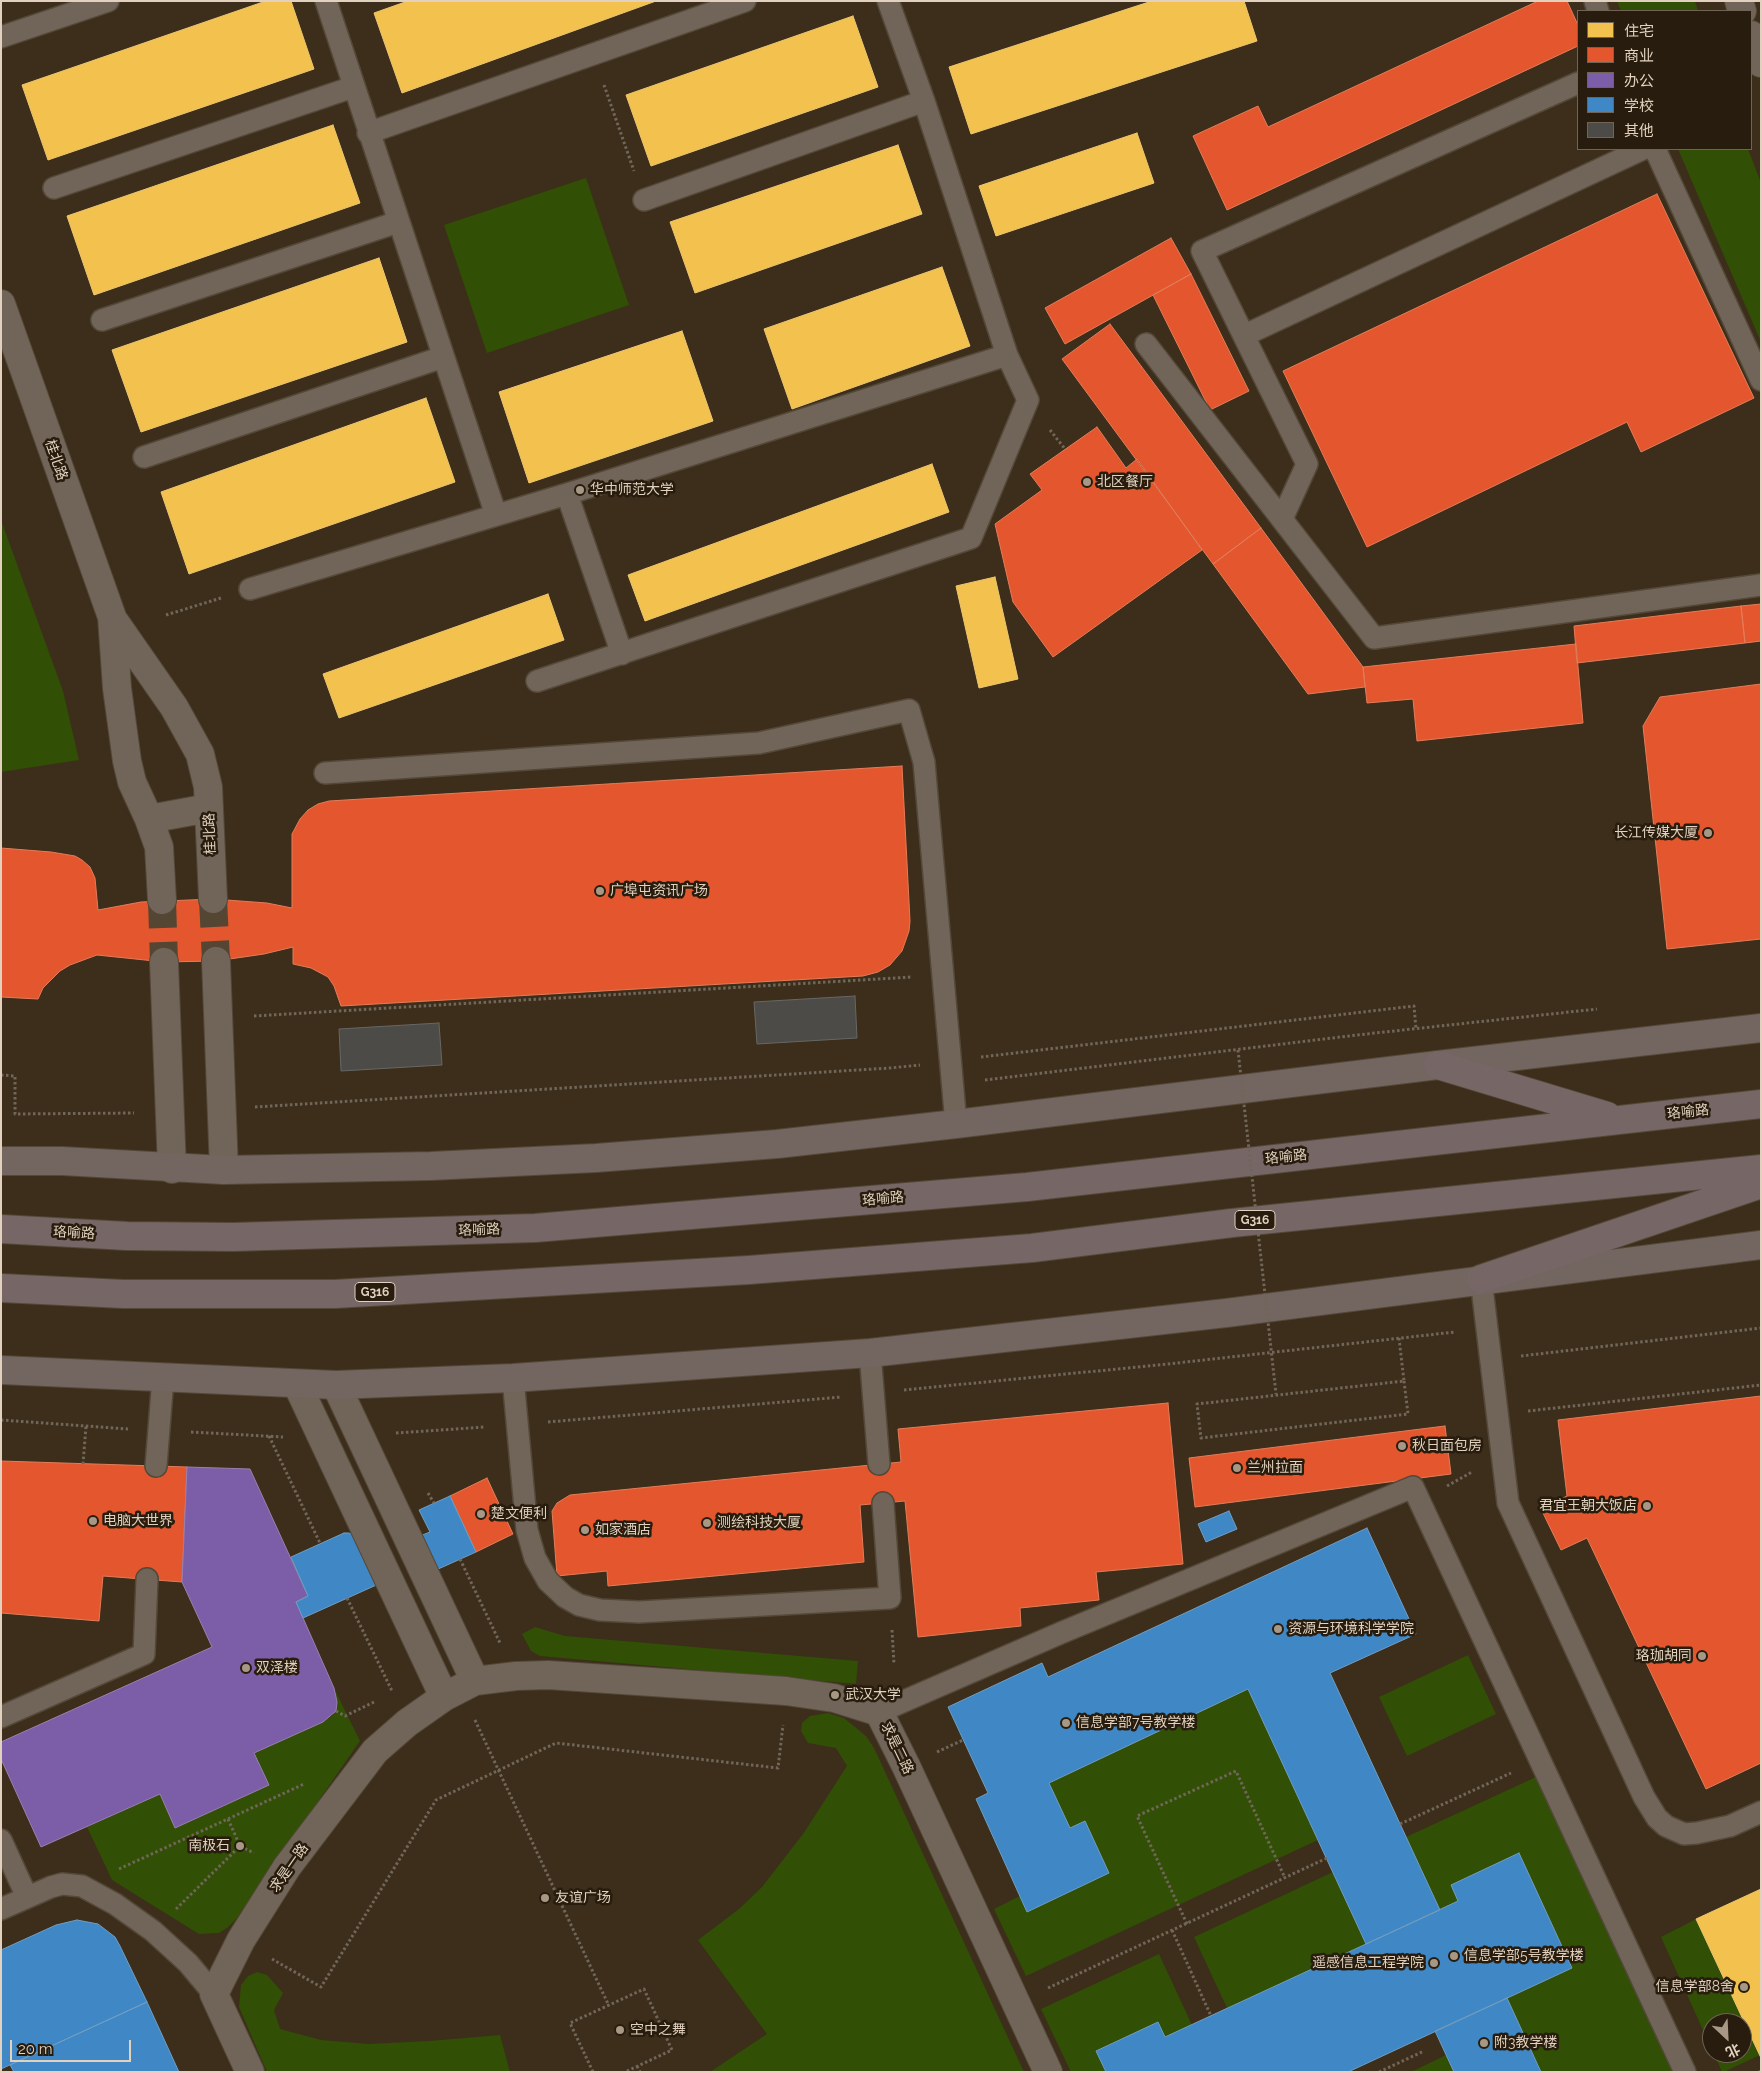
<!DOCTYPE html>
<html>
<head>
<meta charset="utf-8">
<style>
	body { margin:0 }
	#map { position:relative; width:1762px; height:2073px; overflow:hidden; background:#3c2e1a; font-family:Raleway,"Noto Sans SC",sans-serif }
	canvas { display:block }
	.frame { position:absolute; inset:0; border:2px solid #e1d1be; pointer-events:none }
	.legend { position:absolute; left:1577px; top:10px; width:175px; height:140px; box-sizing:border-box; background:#271c0d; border:1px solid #716454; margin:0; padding:6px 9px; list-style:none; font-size:15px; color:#e1d1be }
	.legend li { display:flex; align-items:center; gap:10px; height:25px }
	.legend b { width:25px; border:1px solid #716454 }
	.north { position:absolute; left:1702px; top:2013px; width:50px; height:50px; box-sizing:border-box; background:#271c0d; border:1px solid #716454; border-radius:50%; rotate:155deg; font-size:14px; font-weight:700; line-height:20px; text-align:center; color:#e1d1be }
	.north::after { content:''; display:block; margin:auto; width:18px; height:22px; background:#a79885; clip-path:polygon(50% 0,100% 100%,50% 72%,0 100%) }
	.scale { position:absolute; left:10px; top:2040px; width:121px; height:22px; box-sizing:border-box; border:2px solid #e1d1be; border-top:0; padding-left:6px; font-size:15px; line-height:18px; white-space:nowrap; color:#e1d1be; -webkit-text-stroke:4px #271c0d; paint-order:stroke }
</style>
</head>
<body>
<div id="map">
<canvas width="1762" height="2073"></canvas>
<div class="frame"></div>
<ul class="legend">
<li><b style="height:14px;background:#f2c14e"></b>住宅</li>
<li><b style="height:14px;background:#e4572e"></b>商业</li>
<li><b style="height:14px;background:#7b5ea7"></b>办公</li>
<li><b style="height:14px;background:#3f88c5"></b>学校</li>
<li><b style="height:14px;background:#4c4b48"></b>其他</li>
</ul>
<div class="north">北</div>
<div class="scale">20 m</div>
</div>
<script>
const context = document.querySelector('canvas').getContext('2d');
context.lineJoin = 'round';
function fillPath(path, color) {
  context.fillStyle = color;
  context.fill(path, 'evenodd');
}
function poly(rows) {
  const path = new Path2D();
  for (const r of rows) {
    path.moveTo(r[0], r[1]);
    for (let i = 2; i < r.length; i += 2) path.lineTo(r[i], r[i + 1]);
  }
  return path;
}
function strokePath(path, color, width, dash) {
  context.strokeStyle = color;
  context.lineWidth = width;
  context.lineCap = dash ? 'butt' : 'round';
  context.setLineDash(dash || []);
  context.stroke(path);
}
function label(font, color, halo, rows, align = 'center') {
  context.font = font + ' Raleway,"Noto Sans SC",sans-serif';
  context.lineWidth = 5;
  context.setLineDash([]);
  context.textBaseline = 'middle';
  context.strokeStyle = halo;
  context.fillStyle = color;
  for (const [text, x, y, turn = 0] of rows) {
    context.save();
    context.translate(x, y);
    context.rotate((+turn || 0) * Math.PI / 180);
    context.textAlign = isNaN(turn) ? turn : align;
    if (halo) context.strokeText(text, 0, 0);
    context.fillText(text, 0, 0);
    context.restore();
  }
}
const green = poly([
	[1617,1,1695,1,1698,11,1621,11],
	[1678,149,1748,149,1761,183,1761,342],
	[586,178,629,305,487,353,444,225],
	[1,520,63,691,79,760,1,772],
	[535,1627,565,1636,858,1661,856,1684,540,1656,531,1651,522,1634],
	[1468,1655,1496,1714,1407,1756,1379,1697],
	[334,1688,360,1741,237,1918,227,1928,219,1933,199,1934,112,1880,87,1827,160,1794,175,1828,269,1785,254,1753,329,1718,333,1715,337,1706],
	[1248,1689,1318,1840,1026,1976,994,1909,1020,1896,1027,1911,1109,1873,1085,1821,1070,1828,1049,1783],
	[828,1713,844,1718,866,1736,874,1748,1024,2072,710,2072,767,2034,698,1940,739,1909,762,1887,803,1834,847,1766,836,1748,808,1743,801,1731,802,1723,810,1716],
	[1536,1777,1675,2072,1541,2072,1507,1998,1572,1967,1519,1854,1451,1885,1458,1901,1440,1910,1406,1837],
	[1333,1872,1366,1944,1227,2008,1194,1937],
	[1696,1919,1760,2055,1724,2072,1722,2072,1714,2053,1742,2053,1742,2023,1712,2023,1712,2050,1661,1937],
	[1159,1954,1192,2025,1165,2037,1158,2022,1096,2051,1106,2072,1071,2072,1041,2009],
	[257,1972,267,1975,283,1993,274,2010,280,2029,321,2040,368,2044,429,2041,500,2035,510,2072,267,2072,239,2007,241,1985,248,1976],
	[1446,2055,1454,2072,1411,2072]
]);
const homes = poly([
	[266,1,291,1,314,69,48,160,22,85,266,1],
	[408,1,656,1,402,93,374,13,408,1],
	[1152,1,1244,1,1257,41,971,134,949,67,1152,1],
	[853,16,878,87,651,166,626,95,853,16],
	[333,125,360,203,94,295,67,216,333,125],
	[1137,133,1154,183,996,236,979,186,1137,133],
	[898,145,922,214,695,293,670,222,898,145],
	[379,258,407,342,141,432,112,350,379,258],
	[942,267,970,346,792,409,764,329,942,267],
	[682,331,713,421,529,483,499,392,682,331],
	[426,398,455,482,189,574,161,492,426,398],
	[932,464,949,512,645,621,628,575,932,464],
	[995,577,1018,679,979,688,956,586,995,577],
	[548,594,564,640,339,718,323,674,548,594],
	[1761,1889,1761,2058,1696,1919,1761,1889]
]);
const shops = poly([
	[1538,1,1567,1,1578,25,1578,46,1227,210,1193,136,1258,106,1268,127,1538,1],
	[1657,194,1754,398,1641,452,1627,422,1367,547,1283,371,1657,194],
	[1171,238,1191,274,1065,344,1045,308,1171,238],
	[1191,274,1249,391,1210,410,1153,295,1191,274],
	[1110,324,1261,528,1213,564,1062,359,1110,324],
	[1097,427,1126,468,1137,459,1202,550,1053,657,1013,602,995,524,1042,490,1030,474,1097,427],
	[1261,528,1363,667,1365,687,1308,694,1213,564,1261,528],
	[1761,604,1761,641,1745,643,1741,606,1761,604],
	[1741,606,1745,643,1577,663,1574,626,1741,606],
	[1576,644,1583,723,1417,741,1413,699,1367,703,1363,667,1576,644],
	[1761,684,1761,939,1667,949,1643,726,1660,697,1761,684],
	[902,766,910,921,909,931,902,951,890,965,878,972,863,976,341,1006,334,986,328,977,311,968,293,964,293,947,264,954,216,961,164,962,97,955,70,965,60,971,43,988,38,999,1,997,1,848,51,852,75,856,82,860,90,867,95,878,98,910,141,902,213,899,267,903,292,908,292,834,300,819,308,810,318,804,329,801,902,766],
	[1761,1396,1761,1763,1706,1789,1587,1538,1561,1550,1541,1509,1567,1496,1558,1420,1761,1396],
	[1168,1403,1183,1564,1096,1572,1099,1600,1020,1608,1021,1626,918,1637,905,1501,860,1505,864,1562,608,1586,607,1571,557,1576,552,1511,557,1503,570,1495,901,1462,898,1429,1168,1403],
	[1445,1426,1451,1474,1195,1507,1189,1458,1445,1426],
	[1,1461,187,1467,182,1582,103,1576,99,1621,1,1613,1,1461],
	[487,1478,513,1534,476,1552,450,1496,487,1478]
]);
const offices = poly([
	[187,1467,250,1469,308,1596,296,1602,334,1688,337,1702,336,1711,323,1722,254,1753,269,1785,175,1828,160,1794,41,1847,1,1759,1,1742,212,1647,182,1582,187,1467]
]);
const schools = poly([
	[450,1496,476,1552,436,1570,420,1536,430,1532,419,1510,450,1496],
	[1229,1511,1237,1529,1206,1542,1198,1524,1229,1511],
	[1367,1528,1416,1634,1330,1673,1440,1910,1366,1944,1248,1689,1049,1783,1070,1828,1085,1821,1109,1873,1027,1912,976,1799,988,1793,948,1707,1042,1663,1048,1677,1367,1528],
	[344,1533,349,1533,353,1535,383,1582,303,1618,296,1602,308,1596,291,1557,344,1533],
	[1519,1853,1572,1968,1348,2072,1106,2072,1096,2051,1158,2022,1165,2037,1366,1944,1458,1901,1451,1885,1519,1853],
	[77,1920,98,1924,115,1937,120,1946,147,2002,1,2069,1,1950,56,1925,77,1920],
	[1507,1998,1541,2072,1454,2072,1435,2031,1507,1998],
	[147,2002,179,2072,14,2072,10,2065,147,2002]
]);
const building = poly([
	[855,996,857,1038,757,1044,754,1002,855,996],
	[439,1023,442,1065,341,1071,339,1029,439,1023]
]);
const streetTunnel = poly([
	[213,899,216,961],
	[162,900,164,962]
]);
const path = poly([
	[604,85,634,171],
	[1050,430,1065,449],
	[166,615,221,598],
	[254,1016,912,977],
	[981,1057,1414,1006,1416,1029],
	[1,1075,15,1076,15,1114,134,1113],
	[985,1080,1357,1035,1597,1009],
	[255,1107,890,1068,920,1065],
	[1399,1338,1404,1381,1197,1404,1201,1438,1408,1414,1404,1381],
	[1521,1356,1761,1328],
	[904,1390,1168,1364,1455,1332],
	[1528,1411,1761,1385],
	[1,1420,128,1429],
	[548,1422,841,1397],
	[191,1432,283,1437],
	[396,1433,485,1427],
	[269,1436,320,1543],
	[83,1464,86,1426],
	[1447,1486,1472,1472],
	[428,1493,434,1503],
	[460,1559,500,1643],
	[347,1598,392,1691],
	[892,1630,894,1664],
	[336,1711,345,1716,374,1702],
	[475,1720,609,2006],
	[937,1752,963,1740],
	[228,1819,240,1846,254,1853],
	[1400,1824,1511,1773],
	[119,1869,304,1784],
	[176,1909,240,1846],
	[1187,1924,1137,1816,1236,1771,1285,1878],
	[1172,1930,1211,2016],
	[272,1959,321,1987,436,1800,556,1743,778,1768,783,1725],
	[1048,1988,1327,1858],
	[637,2066,640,2072],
	[593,2072,570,2023,644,1989,672,2050,625,2072],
	[1379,2072,1424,2051],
	[1759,2072,1761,2071]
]);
const lane = poly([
	[326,1,496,515],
	[1595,1,1598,11],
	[1,37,108,1],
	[368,133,745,1],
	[1655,149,1761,380],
	[54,188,353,87],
	[644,200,924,101],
	[102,320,398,222],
	[1245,335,1643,149],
	[1146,344,1374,638,1761,585],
	[144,457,443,357],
	[567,494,622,654],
	[1282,519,1307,464,1202,251,1578,83],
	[250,589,567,494,1007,355,924,101,888,1],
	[537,681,971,538,1028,400,1007,355],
	[325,773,759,743,909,710,924,762,956,1124],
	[1481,1279,1508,1503,1644,1797,1657,1818,1666,1826,1684,1834,1697,1833,1730,1826,1761,1812],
	[870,1353,879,1464],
	[513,1378,527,1530,535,1558,548,1581,565,1597,579,1605,600,1610,639,1612,890,1598,883,1503],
	[156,1466,163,1378],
	[879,1712,1063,1632,1413,1487,1685,2072],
	[1,1717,144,1654,147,1579],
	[1,1840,27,1897],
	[1,1909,51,1887,62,1884,82,1886,115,1904,153,1931,188,1963,214,1994]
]);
const street = poly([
	[1739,1,1742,11],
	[1751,35,1761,63],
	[1,304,112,617,117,688,127,761,132,782,149,819,159,847,162,900],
	[112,618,174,707,200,754,208,787,213,899],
	[149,819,209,808],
	[216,961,224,1170],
	[164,962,172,1169],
	[297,1384,444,1697],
	[336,1385,475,1681],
	[250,2072,214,1994,241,1940,287,1867,375,1751,407,1723,444,1697,475,1681,516,1676,548,1675,786,1691,834,1698,879,1712,906,1766,1048,2072]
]);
const primary = poly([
	[1,1161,62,1161,224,1170,431,1166,596,1158,777,1144,956,1124,1438,1065,1761,1028],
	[1,1370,336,1385,513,1378,870,1353,1226,1313,1761,1245]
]);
const highway = poly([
	[1438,1065,1607,1116],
	[1,1229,127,1236,233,1237,535,1228,1027,1187,1761,1104],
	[1481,1279,1761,1184],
	[1,1288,123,1294,335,1294,749,1270,1032,1248,1232,1223,1761,1169]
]);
const pathBridge = poly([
	[1238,1050,1276,1394]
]);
const markers = [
	[1087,482,5,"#a79885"],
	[580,490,5,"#a79885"],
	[1708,833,5,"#a79885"],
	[600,891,5,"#a79885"],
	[1402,1446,5,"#a79885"],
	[1237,1468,5,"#a79885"],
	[1647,1506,5,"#a79885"],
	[481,1514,5,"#a79885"],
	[93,1521,5,"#a79885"],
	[707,1523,5,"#a79885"],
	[585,1530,5,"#a79885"],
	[1278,1629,5,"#a79885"],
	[1702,1656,5,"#a79885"],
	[246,1668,5,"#a79885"],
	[835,1695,5,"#a79885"],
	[1066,1723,5,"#a79885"],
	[240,1846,5,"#a79885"],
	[545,1898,5,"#a79885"],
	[1454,1956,5,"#a79885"],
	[1434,1963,5,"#a79885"],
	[1744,1987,5,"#a79885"],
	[620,2030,5,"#a79885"],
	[1484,2043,5,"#a79885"]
];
const shields = [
	[1255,1220,40],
	[375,1292,40]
];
const shieldNames = [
	["G316",1255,1220],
	["G316",375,1292]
];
const streetNames = [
	["桂北路",56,460,71],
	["桂北路",210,834,-92],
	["珞喻路",1688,1112,-6],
	["珞喻路",1286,1157,-6],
	["珞喻路",883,1199,-5],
	["珞喻路",479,1230,-2],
	["珞喻路",74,1233,3],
	["求是二路",897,1748,64],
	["求是一路",289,1868,-55]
];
const poiNames = [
	["北区餐厅",1097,482],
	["华中师范大学",590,490],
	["长江传媒大厦",1698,833,"right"],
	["广埠屯资讯广场",610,891],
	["秋日面包房",1412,1446],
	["兰州拉面",1247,1468],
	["君宜王朝大饭店",1637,1506,"right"],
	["楚文便利",491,1514],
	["电脑大世界",103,1521],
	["测绘科技大厦",717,1523],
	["如家酒店",595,1530],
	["资源与环境科学学院",1288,1629],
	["珞珈胡同",1692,1656,"right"],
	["双泽楼",256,1668],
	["武汉大学",845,1695],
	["信息学部7号教学楼",1076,1723],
	["南极石",230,1846,"right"],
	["友谊广场",555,1898],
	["信息学部5号教学楼",1464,1956],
	["遥感信息工程学院",1424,1963,"right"],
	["信息学部8舍",1734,1987,"right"],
	["空中之舞",630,2030],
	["附3教学楼",1494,2043]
];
fillPath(green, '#314f05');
fillPath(homes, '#f2c14e');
strokePath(homes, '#edc670', 1);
fillPath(shops, '#e4572e');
strokePath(shops, '#e37c59', 1);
fillPath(offices, '#7b5ea7');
strokePath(offices, '#9a80ae', 1);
fillPath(schools, '#3f88c5');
strokePath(schools, '#709ec3', 1);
fillPath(building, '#4c4b48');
strokePath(building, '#676764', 1);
strokePath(streetTunnel, '#554633', 28, [28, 14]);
strokePath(lane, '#544839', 24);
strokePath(street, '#544839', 30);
strokePath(primary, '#544839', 30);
strokePath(highway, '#544839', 30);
strokePath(path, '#70665a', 3, [2.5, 2.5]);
strokePath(lane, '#706558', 21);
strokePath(street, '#706558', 28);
strokePath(primary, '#736560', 28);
strokePath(highway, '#766666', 28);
strokePath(pathBridge, '#70665a', 3, [2.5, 2.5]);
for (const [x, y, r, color] of markers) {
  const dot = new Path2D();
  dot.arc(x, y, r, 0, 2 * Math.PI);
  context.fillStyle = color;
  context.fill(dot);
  strokePath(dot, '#271c0d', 2);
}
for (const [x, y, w] of shields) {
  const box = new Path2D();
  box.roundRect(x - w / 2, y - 9.5, w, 19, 4);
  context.fillStyle = '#271c0d';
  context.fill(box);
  strokePath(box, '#e1d1be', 1);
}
label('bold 12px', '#e1d1be', null, shieldNames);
label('14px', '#e1d1be', '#271c0d', streetNames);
label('14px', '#e1d1be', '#271c0d', poiNames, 'left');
</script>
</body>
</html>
